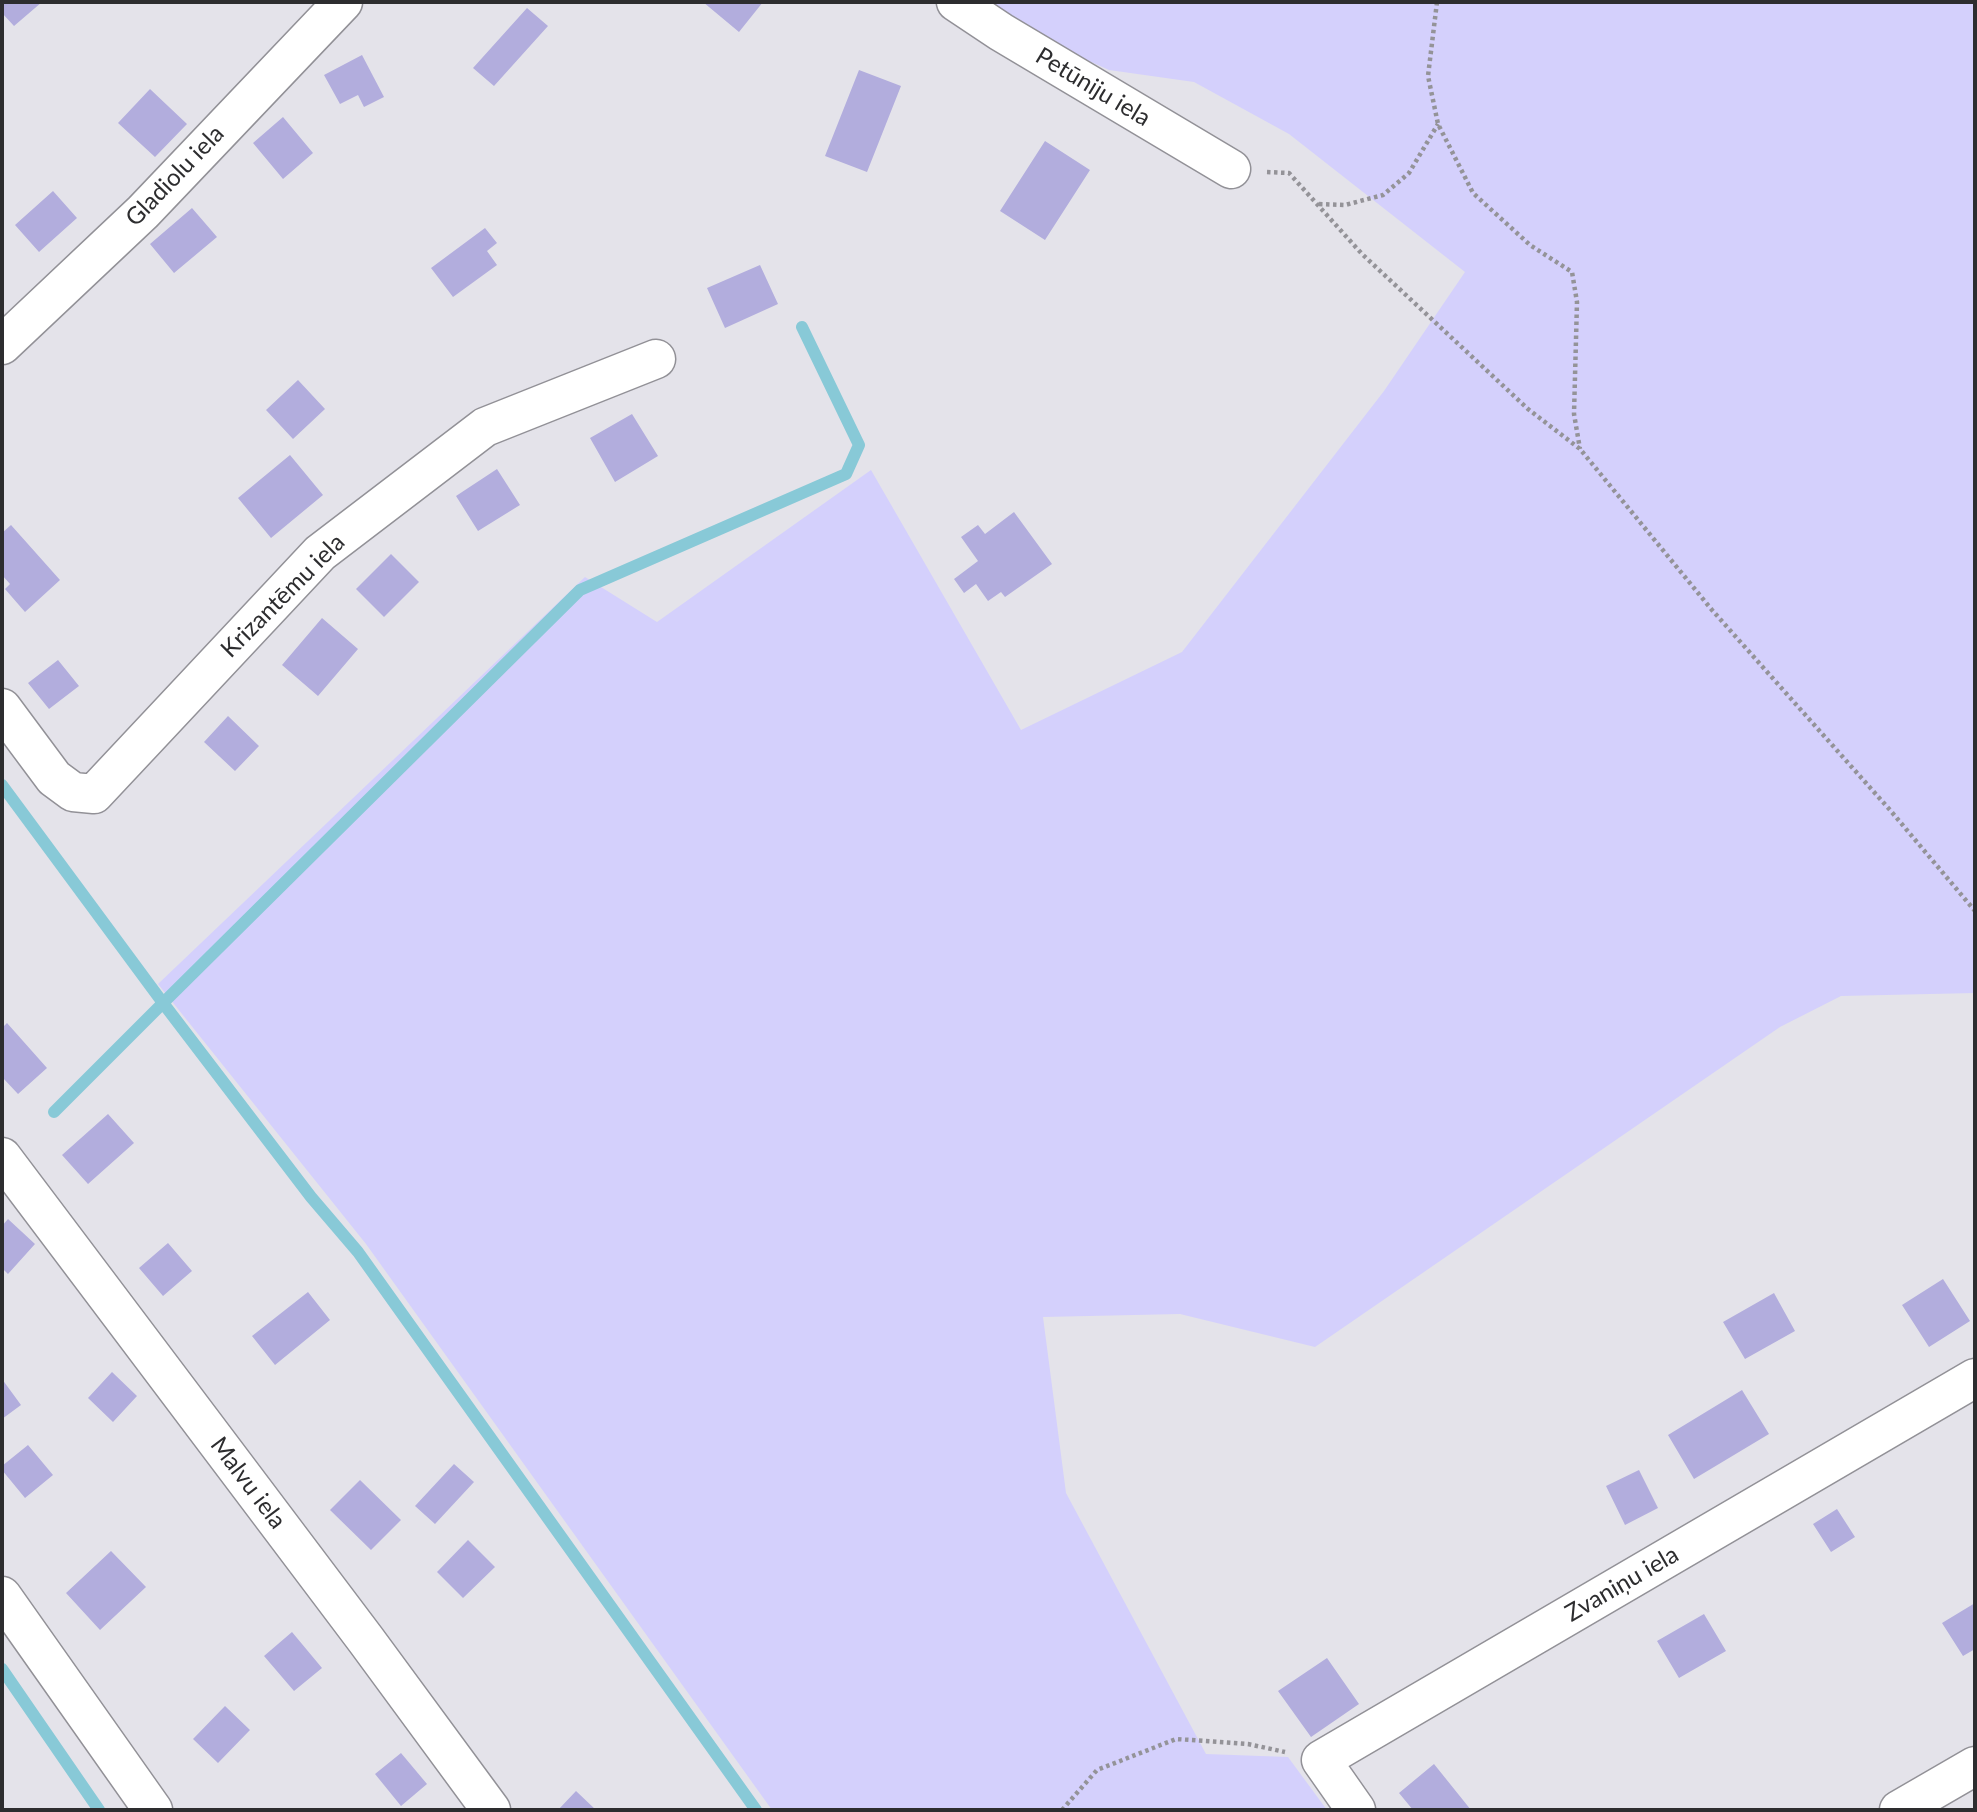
<!DOCTYPE html>
<html>
<head>
<meta charset="utf-8">
<style>
	body { margin:0 }
	#map { position:relative; width:1977px; height:1812px; overflow:hidden; background:#e4e3ea; font-family:Lato,sans-serif }
	canvas { display:block }
	.frame { position:absolute; inset:0; border:4px solid #2d2d2f; pointer-events:none }
</style>
</head>
<body>
<div id="map">
<canvas width="1977" height="1812"></canvas>
<div class="frame"></div>
</div>
<script>
const context = document.querySelector('canvas').getContext('2d');
context.lineJoin = 'round';
function fillPath(path, color) {
  context.fillStyle = color;
  context.fill(path, 'evenodd');
}
function poly(rows) {
  const path = new Path2D();
  for (const r of rows) {
    path.moveTo(r[0], r[1]);
    for (let i = 2; i < r.length; i += 2) path.lineTo(r[i], r[i + 1]);
  }
  return path;
}
function strokePath(path, color, width, dash) {
  context.strokeStyle = color;
  context.lineWidth = width;
  context.lineCap = dash ? 'butt' : 'round';
  context.setLineDash(dash || []);
  context.stroke(path);
}
function label(font, color, halo, rows, align = 'center') {
  context.font = font + ' Lato,sans-serif';
  context.lineWidth = 5;
  context.setLineDash([]);
  context.textBaseline = 'middle';
  context.strokeStyle = halo;
  context.fillStyle = color;
  for (const [text, x, y, turn = 0] of rows) {
    context.save();
    context.translate(x, y);
    context.rotate((+turn || 0) * Math.PI / 180);
    context.textAlign = isNaN(turn) ? turn : align;
    if (halo) context.strokeText(text, 0, 0);
    context.fillText(text, 0, 0);
    context.restore();
  }
}
const green = poly([
	[971,2,1975,2,1975,993,1841,996,1780,1027,1315,1347,1180,1314,1043,1317,1066,1493,1206,1754,1288,1757,1327,1810,772,1810,366,1244,158,984,585,577,657,622,871,470,1021,730,1182,652,1384,391,1465,272,1289,134,1194,82,1109,70,987,15]
]);
const stream = poly([
	[2,785,163,1003,54,1112],
	[2,1669,99,1810],
	[756,1810,358,1252,311,1197,163,1003,580,590,846,474,859,445,802,327]
]);
const building = poly([
	[2,2,42,2,14,26,2,13],
	[703,2,763,2,739,32],
	[527,8,548,26,494,86,473,68],
	[362,55,384,97,364,107,358,95,340,104,324,75],
	[859,70,901,86,867,172,825,156],
	[150,89,187,124,155,157,118,123],
	[283,117,313,153,283,179,253,143],
	[1045,141,1090,170,1045,240,1000,211],
	[53,191,77,218,39,252,15,225],
	[192,208,217,237,174,273,150,244],
	[485,228,497,243,487,251,497,265,453,297,431,268],
	[760,265,778,304,725,328,707,288],
	[298,380,325,409,293,439,266,410],
	[632,414,658,456,615,482,590,438],
	[290,455,323,495,271,538,238,498],
	[497,469,520,505,478,531,456,496],
	[1014,512,1052,564,1005,597,1001,592,988,601,976,584,964,593,954,579,978,561,961,537,978,525,985,534],
	[11,525,60,580,25,612,5,589,10,584,2,575,2,533],
	[391,554,419,582,384,617,356,589],
	[322,618,358,649,318,696,282,665],
	[58,660,79,686,49,709,28,683],
	[228,716,259,746,235,771,204,742],
	[7,1023,47,1068,18,1094,2,1077,2,1028],
	[108,1114,134,1143,88,1184,62,1155],
	[8,1219,35,1244,8,1274,2,1268,2,1226],
	[168,1243,192,1271,163,1296,139,1268],
	[1943,1279,1970,1321,1929,1347,1902,1305],
	[308,1292,330,1320,275,1365,252,1336],
	[1774,1293,1795,1331,1745,1359,1723,1322],
	[112,1372,137,1396,113,1422,88,1398],
	[2,1379,21,1405,2,1419],
	[1742,1390,1769,1434,1694,1479,1668,1435],
	[28,1445,53,1475,25,1498,2,1470,2,1466],
	[454,1464,474,1482,435,1524,415,1506],
	[1639,1470,1658,1508,1625,1525,1606,1486],
	[360,1480,401,1520,371,1550,330,1510],
	[1837,1509,1855,1537,1831,1552,1813,1524],
	[468,1540,495,1567,463,1598,437,1572],
	[111,1551,146,1587,100,1630,66,1593],
	[1975,1603,1975,1649,1963,1656,1942,1623],
	[1704,1614,1726,1651,1679,1678,1657,1641],
	[292,1632,322,1668,294,1691,264,1656],
	[1327,1658,1359,1704,1311,1737,1278,1691],
	[225,1706,250,1730,218,1763,193,1739],
	[401,1753,427,1784,401,1806,375,1774],
	[1434,1764,1471,1810,1413,1810,1399,1793],
	[576,1791,596,1810,558,1810]
]);
const path = poly([
	[1437,2,1428,76,1438,124,1473,193,1530,245,1572,272,1577,302,1574,414,1580,449],
	[1267,172,1289,173,1362,254,1528,409,1580,449,1712,610,1890,810,1975,911],
	[1319,204,1345,205,1383,195,1409,173,1438,124],
	[1062,1810,1097,1770,1176,1739,1248,1744,1285,1752]
]);
const minor = poly([
	[956,2,1001,32,1231,169],
	[2,345,143,212,343,2],
	[2,708,54,778,73,792,94,794,320,553,485,427,656,359],
	[2,1157,366,1640,491,1810],
	[2,1596,153,1810],
	[1356,1810,1321,1760,1975,1378],
	[1899,1810,1975,1766]
]);
const streetNames = [
	["Petūniju iela",1093,87,31],
	["Gladiolu iela",175,176,-46],
	["Krizantēmu iela",283,596,-45],
	["Malvu iela",248,1483,53],
	["Zvaniņu iela",1622,1584,-30]
];
fillPath(green, '#d4d0fc');
strokePath(stream, '#88c9d7', 12);
fillPath(building, '#b2addd');
strokePath(minor, '#929197', 41);
strokePath(path, '#949398', 4.5, [3.5, 3.5]);
strokePath(minor, '#fff', 38);
label('24px', '#2d2d2f', '#fff', streetNames);
</script>
</body>
</html>
